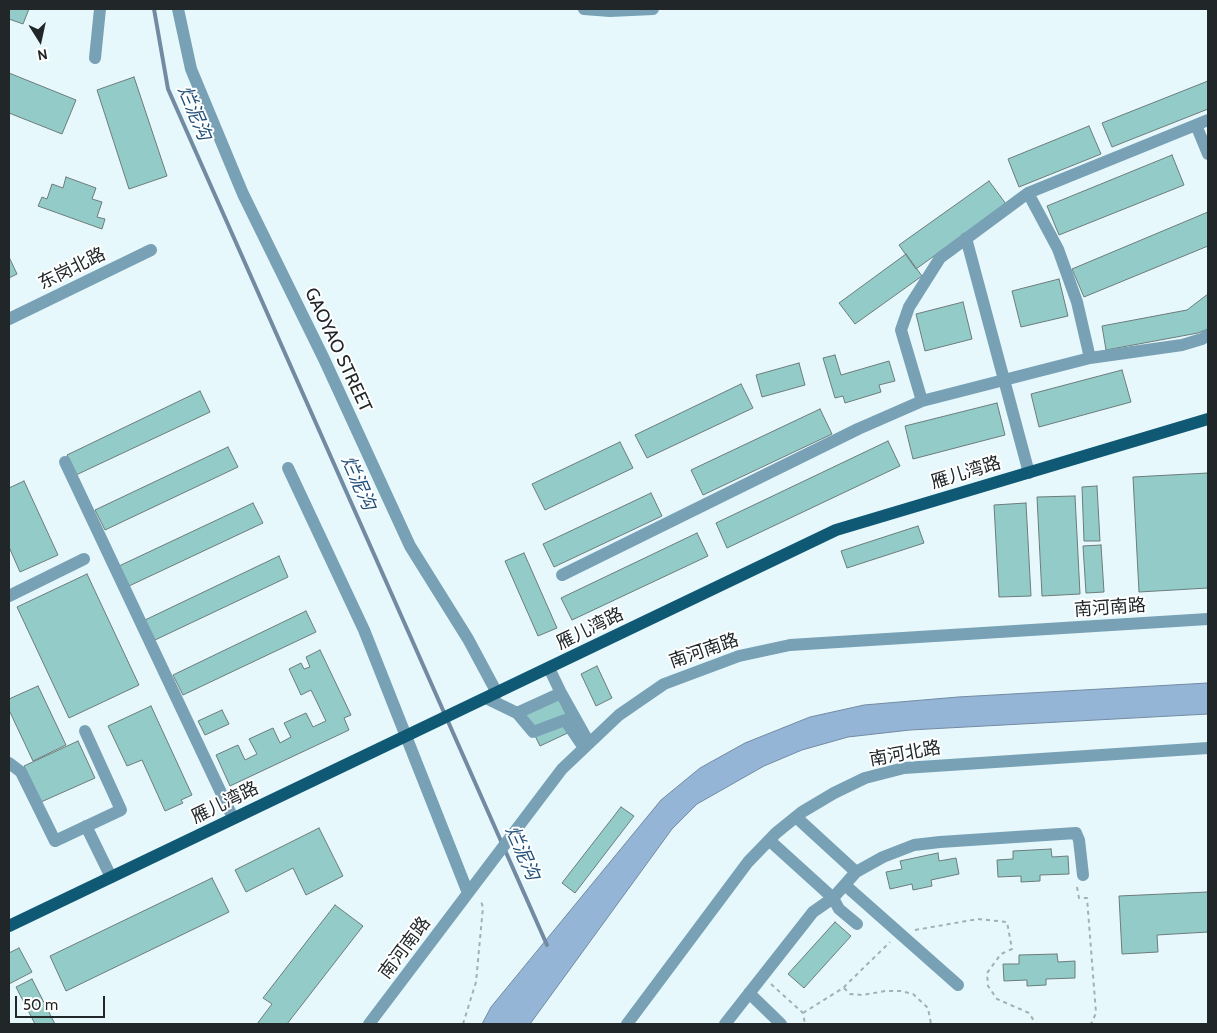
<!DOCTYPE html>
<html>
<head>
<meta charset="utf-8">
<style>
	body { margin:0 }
	#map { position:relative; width:1217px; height:1033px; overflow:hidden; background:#e6f8fc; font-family:Cabin,sans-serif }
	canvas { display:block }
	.frame { position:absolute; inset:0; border:10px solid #212729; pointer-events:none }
	.north { position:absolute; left:15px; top:15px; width:50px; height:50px; -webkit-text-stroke:4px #fff; paint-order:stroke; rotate:170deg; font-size:14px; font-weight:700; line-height:20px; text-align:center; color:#212729 }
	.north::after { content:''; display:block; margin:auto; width:18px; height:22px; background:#212729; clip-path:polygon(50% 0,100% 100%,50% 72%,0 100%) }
	.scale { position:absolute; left:15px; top:996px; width:90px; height:22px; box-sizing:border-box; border:2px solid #212729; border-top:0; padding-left:6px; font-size:15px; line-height:18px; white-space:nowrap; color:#212729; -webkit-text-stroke:4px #fff; paint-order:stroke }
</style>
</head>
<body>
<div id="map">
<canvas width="1217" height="1033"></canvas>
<div class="frame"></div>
<div class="north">N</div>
<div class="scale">50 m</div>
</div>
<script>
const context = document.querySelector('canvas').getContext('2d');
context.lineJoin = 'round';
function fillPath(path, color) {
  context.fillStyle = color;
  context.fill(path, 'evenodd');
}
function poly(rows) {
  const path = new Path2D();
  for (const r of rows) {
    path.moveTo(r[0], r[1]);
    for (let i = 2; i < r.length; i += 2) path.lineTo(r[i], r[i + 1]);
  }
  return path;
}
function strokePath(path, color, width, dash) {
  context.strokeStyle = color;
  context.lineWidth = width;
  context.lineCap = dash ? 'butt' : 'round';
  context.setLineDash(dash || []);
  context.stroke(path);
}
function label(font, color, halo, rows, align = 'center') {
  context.font = font + ' Cabin,"Noto Sans SC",sans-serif';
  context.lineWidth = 4;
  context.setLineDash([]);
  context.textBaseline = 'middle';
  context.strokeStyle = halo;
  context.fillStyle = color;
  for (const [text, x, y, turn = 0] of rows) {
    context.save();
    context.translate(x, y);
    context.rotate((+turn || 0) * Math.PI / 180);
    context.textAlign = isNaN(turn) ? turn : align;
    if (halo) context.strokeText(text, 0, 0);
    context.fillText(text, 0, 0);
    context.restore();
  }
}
const water = poly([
	[1208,683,1208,714,910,730,848,737,802,750,764,766,697,804,672,829,530,1024,482,1024,491,1007,661,800,700,768,745,743,810,717,864,705,958,697,1208,683]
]);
const stream = poly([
	[154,9,168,89,547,945]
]);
const building = poly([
	[9,9,29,9,23,24,9,19,9,9],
	[9,73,76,100,62,134,9,113,9,73],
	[134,77,167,176,129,189,97,90,134,77],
	[1208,81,1208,109,1112,147,1102,123,1208,81],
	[1089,126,1101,154,1019,187,1008,159,1089,126],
	[1172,155,1184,185,1059,235,1047,206,1172,155],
	[66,177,96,188,92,199,102,202,97,217,105,219,102,229,38,206,42,197,47,199,52,184,63,188,66,177],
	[989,181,1006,204,916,269,899,245,989,181],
	[1208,212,1208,246,1084,297,1072,269,1208,212],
	[906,254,922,276,855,324,839,303,906,254],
	[9,257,17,274,9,278,9,257],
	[1059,279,1068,316,1021,327,1012,291,1059,279],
	[1208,294,1208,329,1198,333,1106,350,1102,326,1187,310,1208,294],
	[963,302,972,339,925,351,916,314,963,302],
	[835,355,841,375,889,361,895,381,879,385,881,392,845,403,843,396,835,398,823,358,835,355],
	[799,363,805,385,762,397,756,375,799,363],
	[1122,370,1131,402,1039,427,1031,394,1122,370],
	[741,384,753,408,647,458,635,435,741,384],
	[200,391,210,412,76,475,67,455,200,391],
	[997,403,1005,435,913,459,905,426,997,403],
	[820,409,832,434,703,495,691,470,820,409],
	[888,441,900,466,727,548,716,523,888,441],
	[620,442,633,468,545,510,532,484,620,442],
	[228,447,238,467,105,530,95,510,228,447],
	[1208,473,1208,588,1139,592,1133,477,1208,473],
	[24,481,58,555,20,572,9,547,9,488,24,481],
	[1097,486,1100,541,1084,541,1082,487,1097,486],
	[651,493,662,516,554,567,543,544,651,493],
	[1075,496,1080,594,1042,596,1037,497,1075,496],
	[253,503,263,523,129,586,119,566,253,503],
	[1026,503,1031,596,999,597,994,505,1026,503],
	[918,526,924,543,847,568,841,551,918,526],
	[697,533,708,556,572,620,561,598,697,533],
	[1101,545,1104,592,1086,593,1083,546,1101,545],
	[524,553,557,628,538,636,505,561,524,553],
	[279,556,288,577,155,640,145,620,279,556],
	[87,574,139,685,69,718,17,607,87,574],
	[306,611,316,632,183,695,173,675,306,611],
	[320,650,351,715,344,718,349,730,230,786,216,755,238,745,245,760,257,754,249,739,273,728,280,743,291,737,284,723,306,713,313,727,326,721,311,690,301,695,289,669,301,663,304,669,310,667,306,657,320,650],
	[597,666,612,698,596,706,581,674,597,666],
	[38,686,66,745,33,761,9,710,9,699,38,686],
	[555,692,574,730,540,746,522,709,555,692],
	[151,706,192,795,181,800,183,803,165,811,142,760,127,766,108,726,151,706],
	[222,710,229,724,205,735,198,721,222,710],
	[78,741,95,778,41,802,24,766,78,741],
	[621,807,634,816,575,893,562,883,621,807],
	[319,828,343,876,306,895,293,868,246,892,235,870,319,828],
	[1051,849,1052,857,1068,856,1069,874,1040,875,1040,881,1021,882,1021,876,998,877,997,860,1013,859,1013,851,1051,849],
	[938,853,939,861,956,858,959,874,931,880,932,886,913,890,912,884,890,889,886,872,902,869,900,861,938,853],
	[212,878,229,912,66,991,50,956,212,878],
	[1208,892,1208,932,1157,935,1158,952,1122,954,1119,896,1208,892],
	[335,905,363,926,287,1024,257,1024,272,1004,263,998,335,905],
	[835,922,851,936,804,988,788,974,835,922],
	[19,948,32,972,9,984,9,953,19,948],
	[1057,954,1058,962,1075,961,1075,978,1046,979,1046,985,1027,986,1027,980,1004,981,1003,964,1019,964,1019,955,1057,954],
	[32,979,55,1024,35,1024,16,987,32,979]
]);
const path = poly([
	[1077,887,1079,898,1087,898,1096,1013,1091,1024],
	[915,930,978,919,1007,922,1012,949,1001,954,987,973,988,986,997,999,1029,1013,1036,1024],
	[771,984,803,1013,805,1024],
	[844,988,850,994,863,995,885,991,901,991,913,994,928,1008,931,1024],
	[803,1013,843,988,890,942],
	[463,1024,476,982,483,907,480,899]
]);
const minor = poly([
	[178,9,191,69,243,194,324,359,410,546,468,639,497,693],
	[584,9,610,11,653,9],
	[95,58,100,9],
	[1196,125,1208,154],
	[1028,193,1058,249,1077,302,1090,358],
	[966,238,1029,473],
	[9,319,151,250],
	[922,401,901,330,909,307,940,258,1028,193,1208,120],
	[65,462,233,818],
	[288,468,364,630,468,893],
	[562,575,858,429,922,401,1090,358,1182,345,1202,339,1208,335],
	[9,596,84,559],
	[549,668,561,693],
	[486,698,517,713],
	[584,748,565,720,533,732,517,713,561,693,589,743],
	[9,763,21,772,55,841,121,810,85,731],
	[796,817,856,872],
	[86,826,111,877],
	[769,840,833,898,839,909,857,924],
	[845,885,958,985],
	[749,993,781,1024],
	[369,1024,562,769,619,715,664,684,739,656,790,645,1208,619],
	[627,1024,748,862,776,833,802,812,834,793,865,778,904,768,1208,748],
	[725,1024,813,912,833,898,856,872,883,857,914,845,940,842,1076,833,1079,840,1083,875]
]);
const major = poly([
	[9,926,836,530,1208,419]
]);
const streetNames = [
	["东岗北路",72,269,-26],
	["GAOYAO STREET",338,350,65],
	["雁儿湾路",966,473,-17],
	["南河南路",1110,608,-4],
	["雁儿湾路",590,629,-26],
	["南河南路",704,651,-19],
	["南河北路",905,754,-10],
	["雁儿湾路",225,803,-26],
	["南河南路",405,948,-53]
];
const waterNames = [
	["烂泥沟",194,113,67],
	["烂泥沟",358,483,66],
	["烂泥沟",522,853,66]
];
fillPath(water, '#95b5d6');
strokePath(water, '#728aa2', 1);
strokePath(stream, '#728aa2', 4);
fillPath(building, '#92cbc8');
strokePath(building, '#6c7c7b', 1);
strokePath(path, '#a2b0b3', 2, [4, 4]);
strokePath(minor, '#78a1b5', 12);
strokePath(major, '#105975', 12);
label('18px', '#212729', '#fff', streetNames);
label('italic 19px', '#204f7a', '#fff', waterNames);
</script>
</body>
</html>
